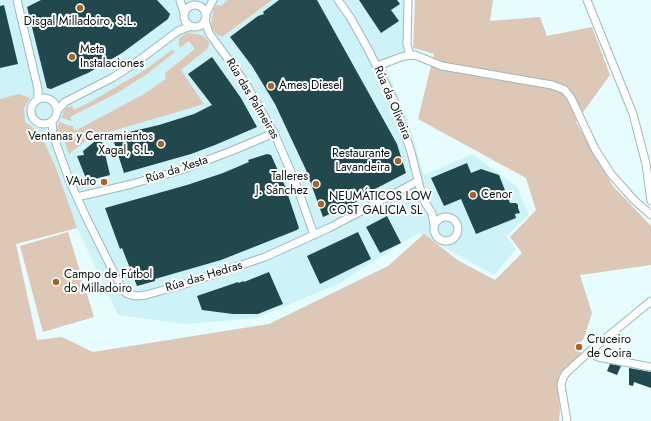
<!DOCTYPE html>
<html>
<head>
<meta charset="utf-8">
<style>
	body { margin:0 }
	canvas { display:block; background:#e6fcfe }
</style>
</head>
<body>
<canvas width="651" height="421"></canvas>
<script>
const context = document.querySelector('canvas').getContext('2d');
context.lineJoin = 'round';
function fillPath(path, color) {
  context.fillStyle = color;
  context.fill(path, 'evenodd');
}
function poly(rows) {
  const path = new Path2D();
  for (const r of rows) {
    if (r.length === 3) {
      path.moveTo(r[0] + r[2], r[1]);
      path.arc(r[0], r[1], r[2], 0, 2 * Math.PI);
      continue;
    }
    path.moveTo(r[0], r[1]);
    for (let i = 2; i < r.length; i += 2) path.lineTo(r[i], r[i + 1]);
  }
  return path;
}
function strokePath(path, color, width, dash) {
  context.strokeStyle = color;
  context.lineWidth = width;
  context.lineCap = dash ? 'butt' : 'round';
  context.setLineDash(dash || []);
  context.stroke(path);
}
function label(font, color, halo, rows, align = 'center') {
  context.font = font + ' Jost,sans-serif';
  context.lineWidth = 4;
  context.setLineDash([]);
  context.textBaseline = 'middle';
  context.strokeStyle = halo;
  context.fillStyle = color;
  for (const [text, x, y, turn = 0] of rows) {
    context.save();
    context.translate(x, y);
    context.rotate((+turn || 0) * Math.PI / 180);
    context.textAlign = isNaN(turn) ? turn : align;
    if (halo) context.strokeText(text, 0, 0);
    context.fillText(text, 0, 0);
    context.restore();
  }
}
const built = poly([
	[0,0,403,0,403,51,387,69,408,121,424,175,472,154,517,187,529,215,506,236,516,249,494,275,418,233,340,283,257,318,185,324,118,315,71,215,0,119]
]);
const green = poly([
	[228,0,272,0,222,37,217,34,211,27,212,19,214,8,217,5,221,6],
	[415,0,493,0,490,21,540,17,547,36,592,27,610,75,576,122,613,186,651,226,651,265,580,275,592,313,584,338,577,347,582,354,560,375,557,383,560,410,559,421,0,421,0,99,19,94,30,98,24,108,25,122,40,133,56,168,77,228,16,244,37,340,62,337,93,352,269,324,388,266,424,234,459,261,495,280,522,253,510,237,536,210,526,178,418,119,434,54,413,48],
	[187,33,202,35,209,42,208,48,181,70,204,104,89,138,69,154,63,138,57,130,59,122,70,126,73,126,74,130,77,130,144,94,166,79,165,73,195,49,189,41,180,48,179,45,179,38],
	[172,50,175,52,147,74,117,93,70,117,72,121,62,118,63,113,66,108,72,106,74,110,92,101,145,70],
	[68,232,94,317,43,332,20,246]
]);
const building = poly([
	[41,0,157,0,170,14,168,19,122,53,88,73,51,89,47,88,27,7],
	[279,0,317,0,397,144,406,173,371,191,372,192,363,196,364,198,348,206,323,217,306,170,275,104,252,66,230,37,258,16,264,14,263,12],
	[359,0,397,0,400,4,391,10,399,21,381,33],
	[4,5,18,64,0,68,0,6],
	[212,57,241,98,257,127,215,145,191,154,124,173,112,136,159,125,194,114,212,105,188,74],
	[102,141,110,175,87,181,77,156,84,155,83,151,94,142],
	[267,154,271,155,285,186,299,228,297,230,221,260,155,279,155,281,137,286,122,248,120,249,105,208,187,185,223,173,249,162,248,160],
	[467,163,471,173,481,169,499,175,510,203,516,203,518,205,518,208,520,213,515,214,516,218,476,234,461,199,444,206,431,178],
	[387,216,401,243,380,253,366,227],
	[358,232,371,259,320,284,307,256],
	[269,272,283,304,258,314,233,314,202,310,197,296,238,282,238,283,244,281,244,282],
	[610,364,621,366,617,375,607,371],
	[629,368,651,372,651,388,634,382,633,386,629,385]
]);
const minor = poly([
	[17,0,38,89,38,99],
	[180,0,184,13],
	[338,0,350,17,368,49,393,99,411,152,420,188,424,201,432,213,434,225],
	[408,0,407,45,410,55],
	[587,0,633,114,646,164,651,201],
	[195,16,11],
	[206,14,213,0],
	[205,20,209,33,246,84,274,133,295,181,314,235],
	[377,66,404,56,415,55,442,66,552,85,565,90,571,98,595,149,611,174,634,200,651,215],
	[44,111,13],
	[57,111,65,102,112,78,134,64,178,31,191,26],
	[52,121,53,135,70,182,86,217,121,287,126,293,131,295,137,296,146,295,188,283,265,257,331,227,418,181],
	[77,197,132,184,184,169,234,150,274,133],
	[446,229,12],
	[589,352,598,357,651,367],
	[567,421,561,385,563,378,566,373,589,352,651,301]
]);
const markers = [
	[80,8,4,"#a3662a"],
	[72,57,4,"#a3662a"],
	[271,86,4,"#a3662a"],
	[161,144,4,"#a3662a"],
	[398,161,4,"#a3662a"],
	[104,182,4,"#a3662a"],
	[316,184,4,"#a3662a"],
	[473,195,4,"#a3662a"],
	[321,204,4,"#a3662a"],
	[56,282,4,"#a3662a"],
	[579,347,4,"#a3662a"]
];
const poiNames = [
	["Disgal Milladoiro, S.L.",80,22,"center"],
	["Meta",80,50],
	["Instalaciones",80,64],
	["Ames Diesel",279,86],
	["Ventanas y Cerramientos",153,137,"right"],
	["Xagal, S.L.",153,151,"right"],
	["Restaurante",390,154,"right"],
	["Lavandeira",390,168,"right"],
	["Talleres",308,177,"right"],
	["J. Sánchez",308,191,"right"],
	["VAuto",96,182,"right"],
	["Cenor",481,195],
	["NEUMÁTICOS LOW",329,197],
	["COST GALICIA SL",329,211],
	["Campo de Fútbol",64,275],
	["do Milladoiro",64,289],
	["Cruceiro",587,340],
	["de Coira",587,354]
];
const streetNames = [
	["Rúa das Palmeiras",252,99,59],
	["Rúa da Oliveira",392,103,67],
	["Rúa da Xesta",177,170,-18],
	["Rúa das Hedras",204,277,-17]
];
fillPath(built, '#cdf2f7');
fillPath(green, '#ddc7b6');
fillPath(building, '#20484d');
strokePath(minor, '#9eb8bb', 9);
strokePath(minor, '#fff', 7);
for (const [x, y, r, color] of markers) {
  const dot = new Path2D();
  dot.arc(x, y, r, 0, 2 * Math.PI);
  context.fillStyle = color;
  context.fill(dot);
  strokePath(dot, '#fff', 1.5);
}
label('12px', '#071011', '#fff', poiNames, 'left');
label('12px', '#071011', '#fff', streetNames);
</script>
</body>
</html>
